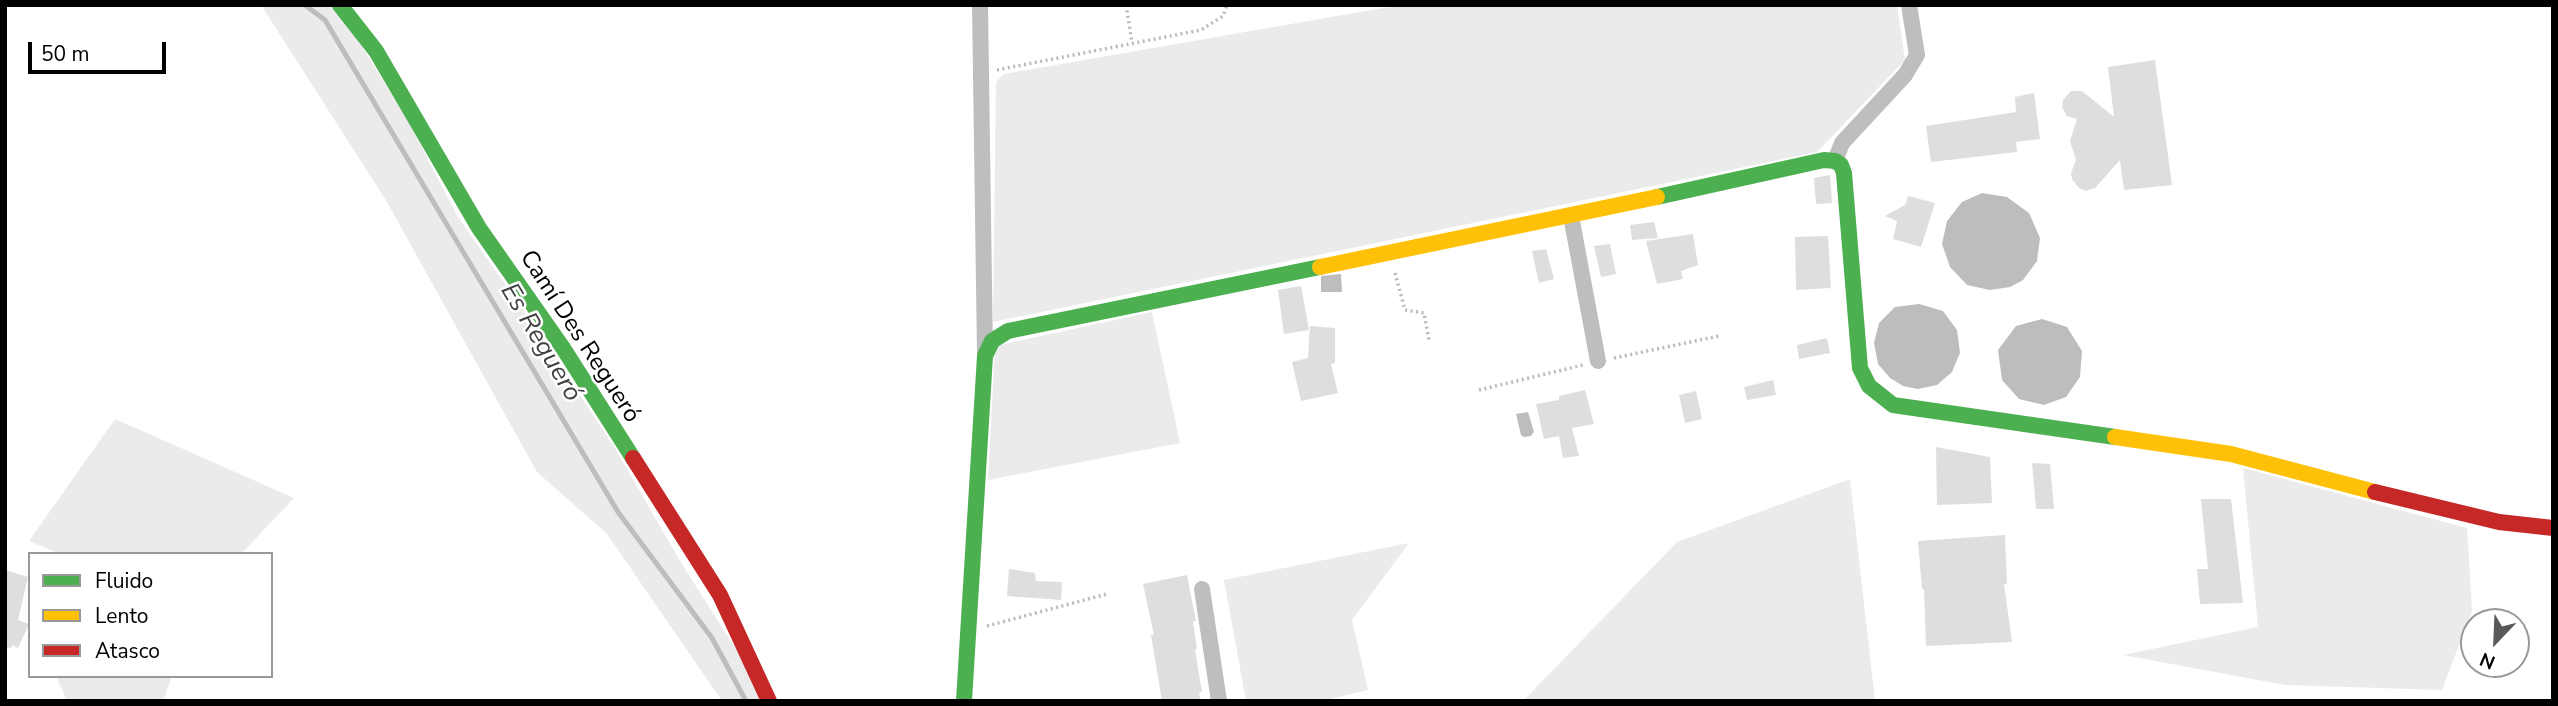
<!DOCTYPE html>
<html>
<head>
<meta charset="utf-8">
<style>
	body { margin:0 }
	#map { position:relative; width:2558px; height:706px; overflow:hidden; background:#fff; font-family:"Nunito Sans",sans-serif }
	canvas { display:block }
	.frame { position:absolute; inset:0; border:7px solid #000; pointer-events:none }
	.legend { position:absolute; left:28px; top:552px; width:245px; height:126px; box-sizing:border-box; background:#fff; border:2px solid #999; margin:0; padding:9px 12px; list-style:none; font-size:21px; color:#000 }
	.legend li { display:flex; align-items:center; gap:14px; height:35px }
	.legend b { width:35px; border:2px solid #999 }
	.north { position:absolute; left:2460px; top:608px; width:70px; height:70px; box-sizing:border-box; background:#fff; border:2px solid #999; border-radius:50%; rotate:203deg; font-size:19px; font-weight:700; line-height:28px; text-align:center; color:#000 }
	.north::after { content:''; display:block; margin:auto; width:24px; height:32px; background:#595959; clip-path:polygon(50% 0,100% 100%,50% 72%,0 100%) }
	.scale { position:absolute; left:28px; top:42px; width:138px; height:32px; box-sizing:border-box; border:4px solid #000; border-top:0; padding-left:9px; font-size:21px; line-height:24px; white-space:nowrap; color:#000; -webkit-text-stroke:5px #fff; paint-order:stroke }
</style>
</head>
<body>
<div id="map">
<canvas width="2558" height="706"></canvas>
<div class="frame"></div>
<ul class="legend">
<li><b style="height:9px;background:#4caf50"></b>Fluido</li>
<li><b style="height:9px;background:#ffc107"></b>Lento</li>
<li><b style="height:9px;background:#c62828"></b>Atasco</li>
</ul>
<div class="north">N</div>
<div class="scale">50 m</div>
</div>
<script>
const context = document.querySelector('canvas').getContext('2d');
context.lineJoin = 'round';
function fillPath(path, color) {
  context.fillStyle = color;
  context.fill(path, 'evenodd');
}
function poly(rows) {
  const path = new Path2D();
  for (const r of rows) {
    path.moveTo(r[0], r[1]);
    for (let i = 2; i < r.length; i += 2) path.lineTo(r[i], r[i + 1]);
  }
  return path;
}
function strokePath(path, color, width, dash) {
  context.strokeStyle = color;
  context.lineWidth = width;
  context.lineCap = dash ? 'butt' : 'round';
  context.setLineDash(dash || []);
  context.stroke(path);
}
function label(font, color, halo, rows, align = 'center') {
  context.font = font + ' "Nunito Sans",sans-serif';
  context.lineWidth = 5;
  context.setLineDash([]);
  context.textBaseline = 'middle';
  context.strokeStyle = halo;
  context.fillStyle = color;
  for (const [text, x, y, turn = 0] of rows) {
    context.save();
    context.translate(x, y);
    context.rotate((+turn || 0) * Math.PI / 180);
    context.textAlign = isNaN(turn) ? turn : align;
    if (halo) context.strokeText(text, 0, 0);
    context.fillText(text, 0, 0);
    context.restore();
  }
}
const green = poly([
	[261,5,332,5,349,25,410,125,458,217,528,317,615,448,680,561,739,654,762,701,722,701,607,534,537,472,387,202],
	[1400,5,1897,5,1905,60,1817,152,993,322,996,82,1004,74],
	[1152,312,1180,443,988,480,995,346],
	[115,419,294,498,241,554,60,554,29,541],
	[2243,468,2467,528,2472,611,2442,690,2285,685,2123,655,2258,627],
	[1850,479,1875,701,1523,701,1677,542],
	[1409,543,1352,620,1368,690,1322,701,1246,701,1224,580],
	[56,676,172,676,163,701,67,701]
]);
const water = poly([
	[1982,193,2007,197,2029,213,2040,238,2037,261,2023,280,2010,287,1990,290,1967,285,1950,267,1942,244,1947,221,1962,202],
	[1341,274,1342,292,1321,292,1321,276],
	[1919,304,1943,311,1957,330,1960,353,1952,372,1937,385,1918,389,1903,386,1890,378,1878,364,1874,343,1879,323,1895,307],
	[2042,319,2067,327,2082,351,2080,377,2066,397,2044,405,2019,399,2002,380,1998,350,2016,326],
	[1528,412,1534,432,1531,436,1524,437,1521,435,1516,414]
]);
const stream = poly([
	[305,5,325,20,618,512,712,638,746,701]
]);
const building = poly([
	[2155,60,2172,185,2124,190,2120,160,2095,188,2086,191,2079,188,2072,179,2071,173,2076,160,2070,141,2077,119,2067,116,2062,107,2063,100,2071,91,2082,91,2114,117,2108,67],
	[2034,93,2040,139,2016,142,2017,152,1931,162,1926,126,2016,112,2015,97],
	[1830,175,1832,203,1816,204,1814,178],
	[1908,196,1935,203,1921,247,1893,239,1897,221,1885,216,1905,205],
	[1654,222,1658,238,1632,240,1630,225],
	[1693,234,1698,265,1681,271,1683,279,1657,284,1646,241],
	[1828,236,1831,288,1796,290,1795,237],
	[1610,244,1616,274,1601,277,1594,246],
	[1546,249,1554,279,1539,283,1532,251],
	[1301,286,1309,330,1284,334,1278,290],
	[1310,326,1335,328,1335,363,1331,364,1338,393,1301,401,1292,362,1308,358],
	[1827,338,1830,353,1799,359,1797,345],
	[1773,380,1776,395,1747,400,1744,387],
	[1585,390,1594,424,1572,428,1579,456,1563,458,1559,436,1544,439,1536,404,1559,400,1559,396],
	[1696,391,1702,419,1685,423,1679,395],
	[1936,447,1990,457,1992,503,1937,505],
	[2032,463,2050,464,2054,509,2036,509],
	[2201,499,2231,499,2243,603,2200,604,2197,569,2208,569],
	[2005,535,2007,584,2004,584,2012,642,1926,646,1924,589,1922,589,1918,541],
	[1009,569,1035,573,1036,581,1062,582,1061,600,1007,596],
	[5,570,28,577,18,620,29,624,18,648,12,645,11,648,5,647],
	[1187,575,1196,621,1193,621,1197,649,1195,650,1202,692,1199,692,1201,701,1162,701,1151,635,1154,635,1143,584]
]);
const path = poly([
	[1126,5,1132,43],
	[997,70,1201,30,1223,16,1227,5],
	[1395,273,1405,310,1424,313,1429,340],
	[1614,358,1719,336],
	[1479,390,1583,365],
	[987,626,1107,594]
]);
const street = poly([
	[980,5,985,354],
	[1835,161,1842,143,1905,75,1917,55,1909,5],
	[1571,216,1598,361],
	[1202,589,1219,701]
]);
const fast = poly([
	[340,5,376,51,479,228,563,348,633,458],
	[1657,197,1824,160,1835,161,1841,165,1844,173,1860,368,1869,386,1893,405,2115,437],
	[964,701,985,356,992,341,1008,331,1320,267]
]);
const slow = poly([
	[1320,267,1657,197],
	[2115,437,2231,454,2375,492]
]);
const jam = poly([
	[633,458,720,595,769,701],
	[2375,492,2499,522,2553,528]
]);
const streetNames = [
	["Camí Des Regueró",579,337,57]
];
const waterNames = [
	["Es Regueró",540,343,59]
];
fillPath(green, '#ebebeb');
fillPath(water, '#bdbdbd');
strokePath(stream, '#bdbdbd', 5);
fillPath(building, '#dedede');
strokePath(path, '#b9b9b9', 3.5, [2, 3.5]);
strokePath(street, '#bebebe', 16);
strokePath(fast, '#4caf50', 16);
strokePath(slow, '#ffc107', 16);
strokePath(jam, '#c62828', 16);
label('24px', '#000', '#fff', streetNames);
label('italic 26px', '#424242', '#fff', waterNames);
</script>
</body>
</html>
